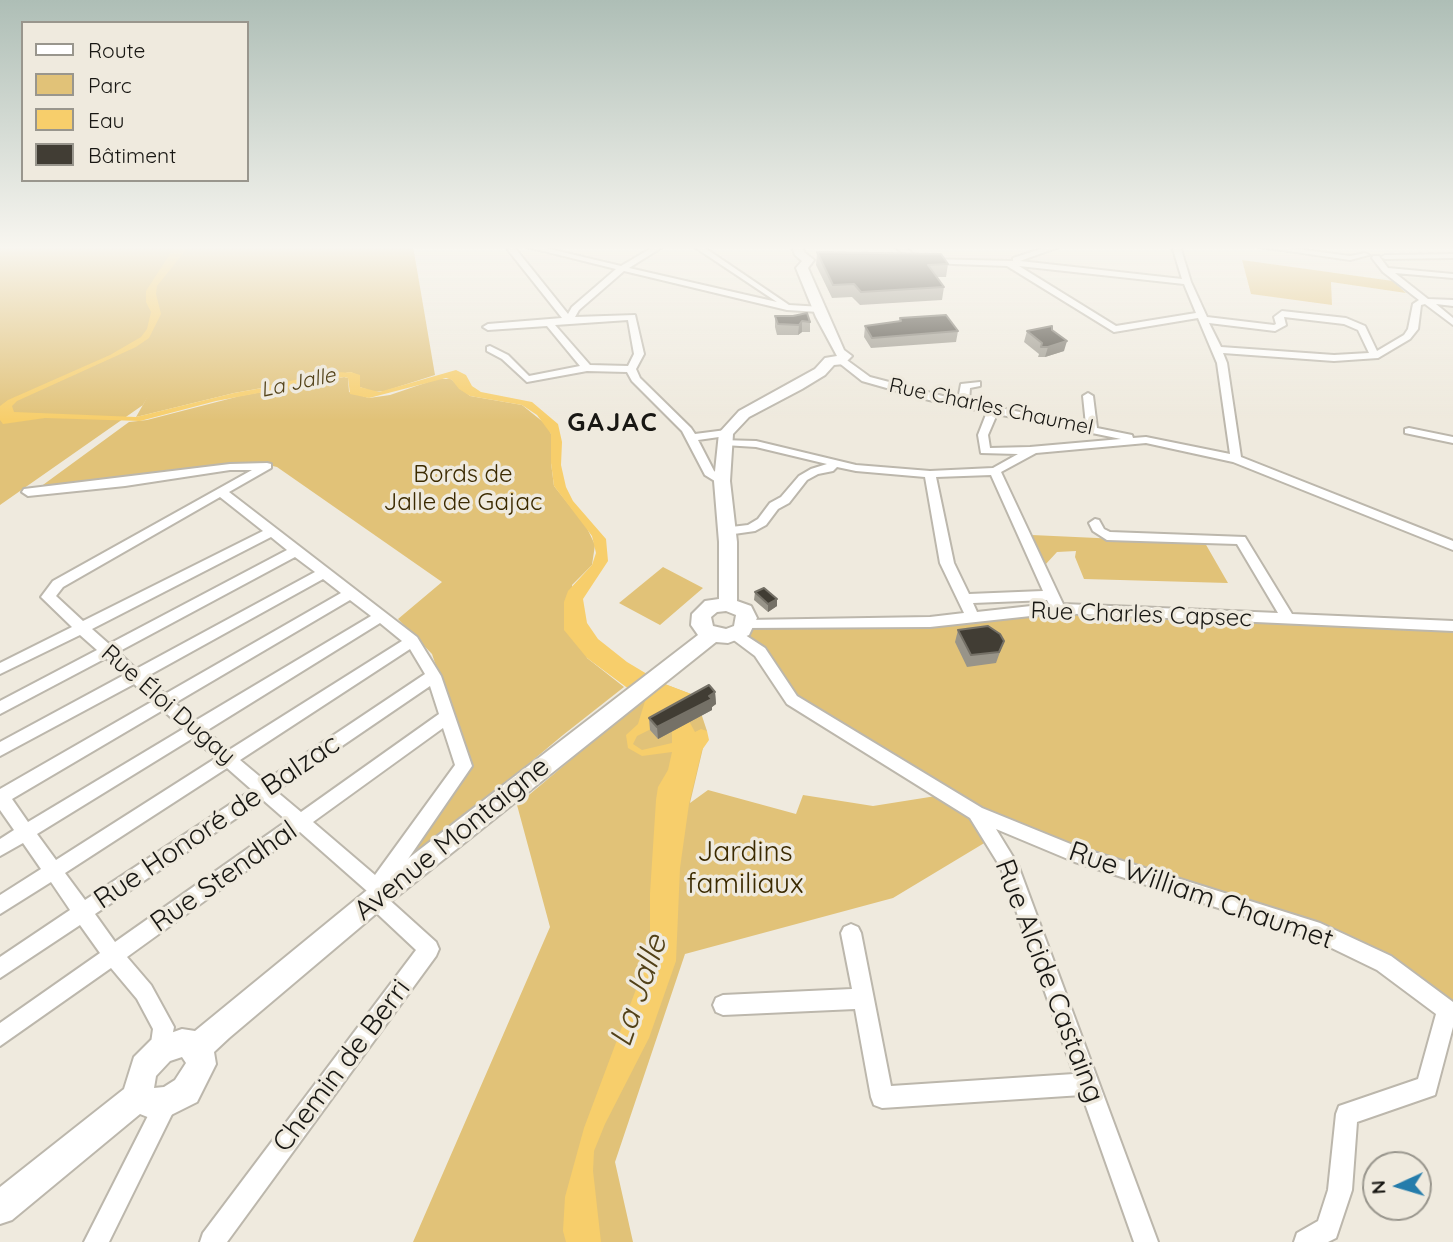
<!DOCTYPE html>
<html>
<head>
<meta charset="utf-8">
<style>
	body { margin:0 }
	#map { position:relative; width:1453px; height:1242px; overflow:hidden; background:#efeade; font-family:Quicksand,sans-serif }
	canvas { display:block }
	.legend { position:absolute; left:21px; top:21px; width:228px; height:161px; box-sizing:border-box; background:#efeade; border:2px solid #99968d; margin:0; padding:9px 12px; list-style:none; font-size:21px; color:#181713 }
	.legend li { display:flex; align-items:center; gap:14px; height:35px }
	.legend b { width:35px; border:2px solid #99968d }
	.north { position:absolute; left:1362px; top:1151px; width:70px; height:70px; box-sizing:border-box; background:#efeade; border:2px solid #99968d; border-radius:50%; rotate:266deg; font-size:19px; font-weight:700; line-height:28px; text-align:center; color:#181713 }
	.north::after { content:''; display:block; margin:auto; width:24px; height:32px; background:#247cab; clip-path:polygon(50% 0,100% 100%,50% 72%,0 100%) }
</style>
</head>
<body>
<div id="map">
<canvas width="1453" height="1242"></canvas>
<ul class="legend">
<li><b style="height:9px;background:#fff"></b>Route</li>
<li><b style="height:19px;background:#e1c278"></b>Parc</li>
<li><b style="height:19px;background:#f7ce6b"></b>Eau</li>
<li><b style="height:19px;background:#413d34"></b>Bâtiment</li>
</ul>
<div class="north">N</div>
</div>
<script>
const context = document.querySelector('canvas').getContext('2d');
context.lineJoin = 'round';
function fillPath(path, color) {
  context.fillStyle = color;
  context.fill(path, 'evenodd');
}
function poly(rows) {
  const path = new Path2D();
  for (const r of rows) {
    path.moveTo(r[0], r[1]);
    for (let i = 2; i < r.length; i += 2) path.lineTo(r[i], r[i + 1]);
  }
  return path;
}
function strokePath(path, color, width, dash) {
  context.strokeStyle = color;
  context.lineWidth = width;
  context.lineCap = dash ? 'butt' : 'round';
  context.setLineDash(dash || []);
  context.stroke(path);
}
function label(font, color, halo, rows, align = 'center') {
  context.font = font + ' Quicksand,sans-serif';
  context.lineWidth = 7;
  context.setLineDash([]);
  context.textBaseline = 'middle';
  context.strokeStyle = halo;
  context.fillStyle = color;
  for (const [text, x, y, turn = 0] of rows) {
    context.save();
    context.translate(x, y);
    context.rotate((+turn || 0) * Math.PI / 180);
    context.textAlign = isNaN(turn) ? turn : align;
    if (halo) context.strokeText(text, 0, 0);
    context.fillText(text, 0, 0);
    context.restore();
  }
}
const green = poly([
	[0,246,413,246,435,375,385,391,374,392,360,387,360,377,351,372,234,393,136,417,148,396,143,405,0,505],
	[1242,260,1393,281,1406,293,1331,282,1332,305,1251,294],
	[344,377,348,378,349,392,369,398,390,395,437,379,451,379,470,396,522,405,548,426,551,434,551,463,554,486,586,526,595,545,592,565,572,585,587,658,624,687,563,735,398,873,468,762,432,654,398,619,442,582,277,467,256,462,36,490,129,422,147,420,240,396],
	[1032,535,1205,543,1228,583,1084,579,1075,557,1076,551,1057,552,1045,565],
	[663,567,703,588,660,625,619,603],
	[1048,608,1453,626,1453,1015,1384,963,1017,831,792,700,747,643,742,630,746,625,930,622],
	[662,683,691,694,698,704,707,731,690,803,708,790,796,814,803,795,873,806,936,796,970,817,986,842,893,898,685,954,615,1162,633,1242,413,1242,550,927,517,805]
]);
const water = poly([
	[175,246,189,246,157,286,156,294,161,314,149,338,136,347,17,401,12,406,14,412,136,417,234,393,351,372,360,375,360,387,379,392,456,370,466,375,472,386,481,392,532,402,558,424,562,442,561,465,566,487,573,501,606,539,608,561,583,599,587,623,598,639,627,662,662,683,691,694,696,700,684,712,695,732,701,729,707,731,709,740,702,750,689,804,680,868,676,961,649,1038,605,1124,594,1151,593,1171,601,1242,566,1242,563,1231,565,1197,584,1128,650,952,650,893,656,800,658,787,668,770,672,752,642,756,628,748,626,735,638,724,645,701,587,658,564,630,564,602,568,591,592,565,596,553,592,536,554,486,551,463,551,434,537,415,522,405,470,396,459,389,452,380,446,378,369,398,350,394,348,378,344,377,216,401,140,421,45,418,3,424,0,420,0,406,8,400,110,355,141,337,147,329,151,312,146,302,146,291],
	[667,721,672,732,672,743,642,750,633,744,637,736]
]);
const streamFar1 = poly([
	[268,387,333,373,350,374]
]);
const stream = poly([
	[638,986,648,961]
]);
const minor = poly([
	[509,246,517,246,515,248,568,314,572,307,616,269,523,246,537,246,621,266,655,246,664,246,629,268,777,302,693,246,702,246,789,305,822,307,822,311,819,312,787,310,624,271,579,310,575,317,635,315,644,354,636,369,640,378,691,428,695,434,726,430,731,433,726,436,698,440,714,471,726,479,726,483,718,483,705,475,682,431,632,381,627,372,587,371,527,382,502,359,487,351,487,347,490,346,508,355,529,376,580,366,547,326,488,330,483,327,488,324,562,318,508,250,509,246],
	[628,320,634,354,628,366,590,365,555,325,628,320],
	[894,246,903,246,923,261,916,263,894,246],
	[1050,246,1061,246,1020,261,1182,279,1172,246,1180,246,1191,282,1207,317,1274,325,1276,324,1274,317,1282,311,1346,318,1365,326,1377,351,1404,335,1408,329,1413,304,1419,300,1383,272,1372,258,1373,256,1379,256,1388,268,1453,274,1453,278,1395,273,1428,299,1453,300,1453,306,1436,304,1453,318,1453,325,1425,304,1421,305,1418,329,1410,339,1378,358,1334,361,1223,353,1227,363,1241,457,1453,541,1453,550,1233,462,1146,443,1036,453,1001,472,1063,604,1278,613,1237,544,1107,540,1093,531,1089,523,1095,519,1099,520,1104,529,1110,532,1245,537,1292,614,1453,621,1453,631,1058,613,930,627,741,628,739,625,746,620,930,617,964,613,940,563,925,477,856,471,837,467,833,471,818,474,807,480,789,503,778,509,766,525,755,531,727,535,721,531,723,528,748,525,758,519,770,503,781,497,799,476,811,469,827,464,756,447,724,445,720,444,720,440,756,441,856,465,930,471,993,468,1018,454,981,453,978,435,987,412,929,400,862,381,838,362,838,358,844,358,870,377,958,400,961,384,980,382,980,386,970,388,969,402,1086,425,1083,396,1088,393,1093,396,1097,428,1132,435,1133,438,1146,437,1230,454,1217,363,1198,318,1114,332,1007,266,928,263,924,261,928,259,1013,261,1013,258,1050,246],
	[1019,266,1184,284,1196,313,1116,326,1019,266],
	[1284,317,1344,324,1358,330,1369,353,1334,355,1221,347,1209,323,1275,331,1286,325,1284,317],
	[997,414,1092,433,1121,439,1030,447,990,448,988,435,997,414],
	[991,475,1043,591,969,594,954,563,936,477,991,475],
	[1047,600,1049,604,977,612,973,603,1047,600],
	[1254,246,1275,246,1350,256,1365,253,1369,255,1350,260,1254,246],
	[1453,254,1453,258,1385,259,1381,257,1385,255,1453,254],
	[1409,428,1453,437,1453,443,1405,433,1405,429,1409,428],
	[267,463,271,464,271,468,229,492,417,637,441,676,472,766,386,891,385,896,436,942,439,949,436,956,227,1242,200,1242,203,1233,416,950,368,905,366,899,367,891,300,832,127,957,151,985,174,1027,168,1057,161,1061,154,1057,150,1050,153,1029,137,999,111,968,0,1046,0,1023,100,953,80,925,0,978,0,957,70,910,51,882,0,914,0,895,41,869,23,843,0,856,0,839,14,830,0,810,0,789,153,701,134,684,0,756,0,742,124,675,106,658,0,714,0,701,97,650,80,635,0,674,0,663,72,627,41,597,53,581,252,470,230,470,125,486,28,496,22,492,24,489,230,464,267,463],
	[220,497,263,531,83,621,56,596,63,587,220,497],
	[271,537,287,550,109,644,92,629,271,537],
	[295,557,315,572,136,669,118,652,295,557],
	[323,579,341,593,165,694,146,677,323,579],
	[350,600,371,616,195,721,175,703,350,600],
	[380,623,402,641,229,750,206,731,380,623],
	[410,649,425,674,265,781,240,760,410,649],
	[430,686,439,714,301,812,276,791,430,686],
	[163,710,183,729,28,822,12,799,163,710],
	[443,728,455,765,375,875,313,822,443,728],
	[193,738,216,758,56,860,37,834,193,738],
	[227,768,252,790,85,900,65,873,227,768],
	[263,800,287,821,115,942,95,914,263,800],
	[736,629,765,648,797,696,982,808,1078,847,1320,923,1391,956,1453,1002,1453,1027,1435,1095,1357,1122,1352,1190,1336,1238,1328,1242,1294,1242,1297,1233,1318,1221,1328,1190,1336,1114,1339,1106,1418,1079,1436,1014,1377,970,1309,937,1075,862,996,829,1018,865,1158,1242,1134,1242,1082,1095,882,1108,874,1105,871,1097,855,1009,723,1015,716,1012,713,1005,716,998,723,995,852,989,841,933,844,927,851,924,858,927,861,933,891,1086,1074,1074,1001,868,970,818,787,704,755,656,731,638,729,634,736,629],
	[167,1091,175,1094,178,1102,109,1242,84,1242,159,1094,167,1091]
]);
const major = poly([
	[792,246,802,246,804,252,814,260,808,268,844,350,852,356,844,364,834,365,825,375,802,389,749,417,733,434,730,481,737,542,737,601,751,606,757,618,749,635,728,643,716,642,384,907,229,1038,214,1052,216,1064,197,1102,167,1117,150,1118,140,1114,12,1220,0,1224,0,1187,124,1089,134,1057,151,1040,182,1029,195,1031,366,891,698,635,691,625,692,614,705,601,719,599,719,542,714,481,719,433,739,411,815,369,825,358,837,356,816,317,796,268,802,261,795,255,792,246],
	[726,611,736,615,734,626,726,629,713,626,711,617,717,612,726,611],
	[182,1057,186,1063,175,1080,164,1087,154,1088,156,1076,170,1061,182,1057]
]);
const wall = poly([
	[817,252,948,264,946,277,937,277,944,287,942,300,860,305,852,297,832,298,816,265],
	[775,316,810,322,810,332,802,332,798,335,777,335,775,327],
	[900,318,958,331,956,342,871,348,864,337,865,326,899,321],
	[1052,330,1064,351,1045,357,1038,357,1039,354,1024,342,1027,331],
	[755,592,777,606,768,612,754,600],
	[958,630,1004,641,996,663,967,667,955,642],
	[715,692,716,704,712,707,712,710,658,739,650,730,649,718]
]);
const shadedWall = poly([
	[802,321,802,332,798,335,799,325],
	[1067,341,1064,351,1045,357,1048,347],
	[777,599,777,606,768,612,768,604],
	[715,692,716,704,712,707,712,710,658,739,657,727]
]);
const building = poly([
	[817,252,941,254,948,264,928,265,944,287,861,292,854,284,833,285,817,252],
	[807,313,810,322,802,321,799,325,778,324,775,316,793,316,807,313],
	[946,315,958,331,872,338,865,326,901,321,900,318,946,315],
	[1052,326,1052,330,1067,341,1048,347,1041,347,1042,343,1027,331,1052,326],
	[764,588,777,599,768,604,755,592,764,588],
	[988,626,1000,634,1004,641,999,652,971,655,958,630,988,626],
	[709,685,715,692,709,696,712,699,657,727,649,718,709,685]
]);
const farWaternames = [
	["La Jalle",298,383,-12]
];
const farStreetnames = [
	["Rue Charles Chaumel",991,407,12]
];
const parkNames = [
	["Bords de",463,475],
	["Jalle de Gajac",463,503]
];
const streetNames = [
	["Rue Charles Capsec",1141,615,2],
	["Rue Éloi Dugay",168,705,41]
];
const farDistrictnames = [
	["GAJAC",613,423]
];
const nearStreetnames = [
	["Rue Honoré de Balzac",217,822,-34],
	["Avenue Montaigne",452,839,-39],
	["Rue Stendhal",224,877,-35],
	["Rue William Chaumet",1201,896,19],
	["Rue Alcide Castaing",1049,981,69],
	["Chemin de Berri",342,1066,-53]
];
const nearParknames = [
	["Jardins",745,853],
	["familiaux",745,885]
];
const nearWaternames = [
	["La Jalle",639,991,-71]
];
fillPath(green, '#e1c278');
fillPath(water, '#f7ce6b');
strokePath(streamFar1, '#f7ce6b', 2.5);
strokePath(stream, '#f7ce6b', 5);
strokePath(minor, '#bcb7ac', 4);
strokePath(major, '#bcb7ac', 4);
fillPath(minor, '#fff');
fillPath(major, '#fff');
fillPath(wall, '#989489');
fillPath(shadedWall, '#757167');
fillPath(building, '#413d34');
strokePath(building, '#757167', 2);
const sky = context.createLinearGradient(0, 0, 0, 420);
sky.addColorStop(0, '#aebeb6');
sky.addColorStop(0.59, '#f8f6f0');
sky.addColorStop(1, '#f8f6f000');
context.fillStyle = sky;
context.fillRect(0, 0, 1453, 420);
label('italic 21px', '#524118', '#efeade', farWaternames);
label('21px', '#181713', '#efeade', farStreetnames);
label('24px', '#3b2a00', '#efeade', parkNames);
label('24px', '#181713', '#efeade', streetNames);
context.letterSpacing = '2px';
label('bold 26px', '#181713', '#efeade', farDistrictnames);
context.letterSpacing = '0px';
label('28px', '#181713', '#efeade', nearStreetnames);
label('28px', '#3b2a00', '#efeade', nearParknames);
label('italic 32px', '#524118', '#efeade', nearWaternames);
</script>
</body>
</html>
